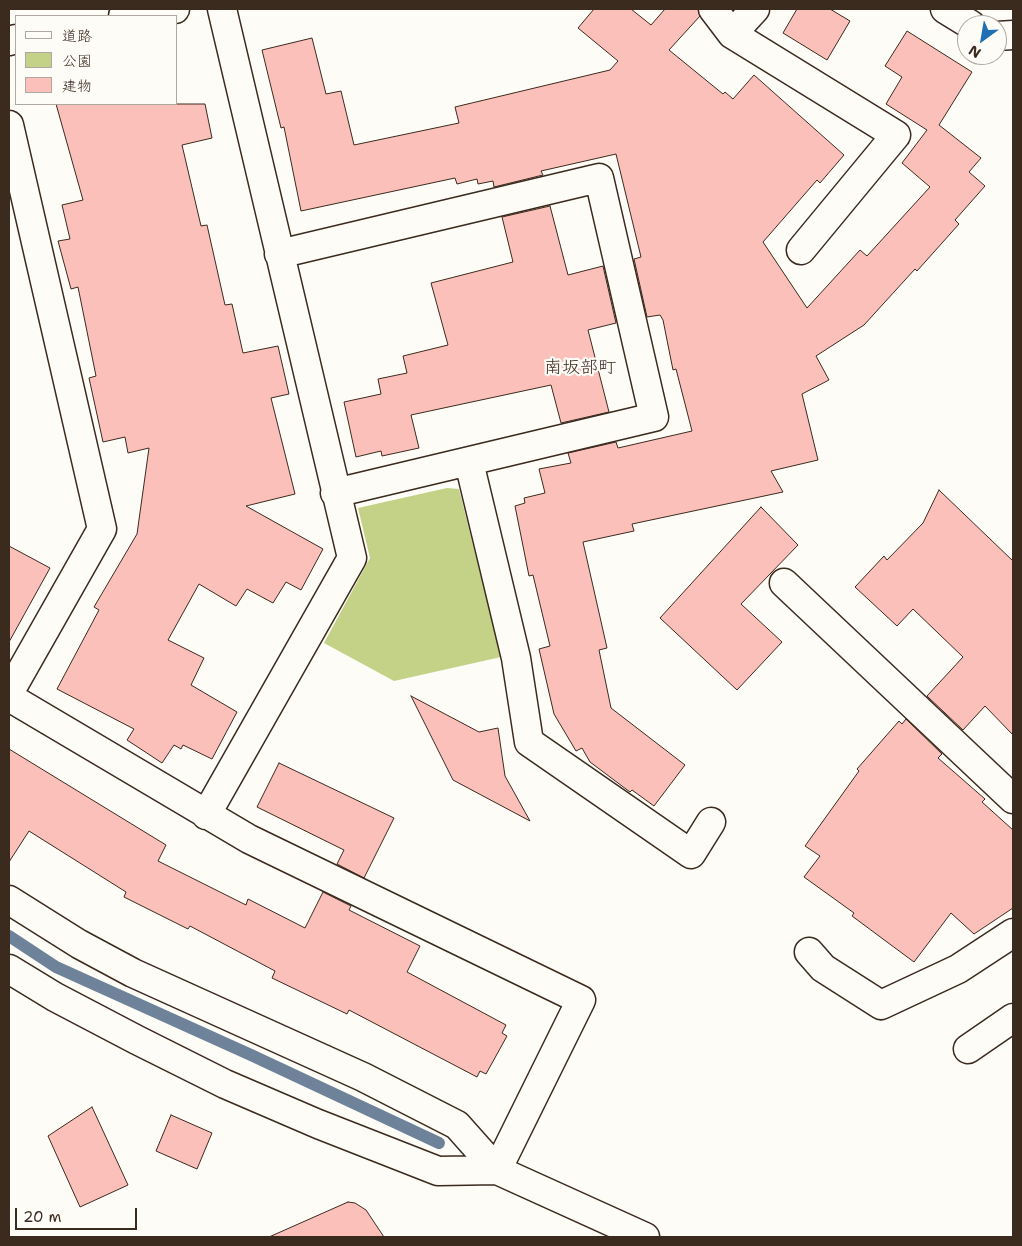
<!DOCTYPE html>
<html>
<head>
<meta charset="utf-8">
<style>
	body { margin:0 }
	#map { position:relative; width:1022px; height:1246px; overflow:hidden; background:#fdfcf7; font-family:"Shantell Sans","Klee One",sans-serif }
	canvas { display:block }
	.frame { position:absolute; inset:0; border:10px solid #3b2a1e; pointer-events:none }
	.legend { position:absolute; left:15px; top:15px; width:162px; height:90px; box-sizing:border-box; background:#fdfcf7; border:1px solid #afa8a0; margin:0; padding:6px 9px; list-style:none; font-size:15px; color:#3b2a1e }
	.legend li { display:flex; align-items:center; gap:10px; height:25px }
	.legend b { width:25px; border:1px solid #afa8a0 }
	.north { position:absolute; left:957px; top:15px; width:50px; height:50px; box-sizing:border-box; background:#fdfcf7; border:1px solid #afa8a0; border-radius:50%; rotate:212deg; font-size:14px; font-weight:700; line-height:20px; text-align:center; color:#3b2a1e }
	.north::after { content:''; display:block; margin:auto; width:18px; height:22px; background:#1f6fb2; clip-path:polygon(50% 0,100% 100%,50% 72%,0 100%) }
	.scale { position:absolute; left:15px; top:1208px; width:122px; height:22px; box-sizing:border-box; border:2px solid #3b2a1e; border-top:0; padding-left:6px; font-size:15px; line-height:18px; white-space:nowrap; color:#3b2a1e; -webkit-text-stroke:4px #fdfcf7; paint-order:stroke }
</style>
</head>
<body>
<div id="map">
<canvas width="1022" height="1246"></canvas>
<div class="frame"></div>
<ul class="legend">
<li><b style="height:6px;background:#fdfcf7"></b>道路</li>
<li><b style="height:14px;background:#c3d286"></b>公園</li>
<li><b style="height:14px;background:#fcc0ba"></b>建物</li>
</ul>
<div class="north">N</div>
<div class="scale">20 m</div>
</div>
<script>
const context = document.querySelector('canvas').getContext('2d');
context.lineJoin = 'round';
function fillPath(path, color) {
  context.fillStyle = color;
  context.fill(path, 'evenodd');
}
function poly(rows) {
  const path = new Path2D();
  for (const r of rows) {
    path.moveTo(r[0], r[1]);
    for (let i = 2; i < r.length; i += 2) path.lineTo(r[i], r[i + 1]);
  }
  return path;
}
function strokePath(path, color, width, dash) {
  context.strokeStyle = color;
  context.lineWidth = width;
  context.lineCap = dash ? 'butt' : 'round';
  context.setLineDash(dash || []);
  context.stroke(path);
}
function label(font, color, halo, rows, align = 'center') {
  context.font = font + ' "Shantell Sans","Klee One",sans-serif';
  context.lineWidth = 4.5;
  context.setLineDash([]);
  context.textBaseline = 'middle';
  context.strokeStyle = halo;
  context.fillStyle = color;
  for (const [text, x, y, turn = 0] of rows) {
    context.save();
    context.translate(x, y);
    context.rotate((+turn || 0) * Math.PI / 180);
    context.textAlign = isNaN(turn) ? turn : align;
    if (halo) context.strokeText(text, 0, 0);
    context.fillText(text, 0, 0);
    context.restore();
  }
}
const green = poly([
	[447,488,459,489,501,657,394,681,324,643,370,558,358,508]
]);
const stream = poly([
	[9,936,56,967,251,1055,439,1143]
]);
const building = poly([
	[594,9,631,9,651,25,665,9,698,9,700,16,669,50,723,94,725,92,733,99,754,75,844,155,820,183,817,180,763,242,807,308,860,250,867,256,930,187,902,163,927,130,886,104,902,77,885,66,907,31,972,72,939,125,981,158,969,172,985,186,955,220,959,224,917,271,915,269,864,325,816,356,829,380,802,394,818,460,771,471,783,492,632,524,634,531,583,542,607,648,599,650,611,708,685,765,654,806,632,790,630,792,590,762,582,748,576,751,554,714,539,649,550,646,533,575,529,576,515,506,525,503,524,498,545,493,539,469,571,463,568,453,616,442,618,448,692,431,676,369,673,370,663,320,660,315,647,317,634,259,641,257,616,154,541,171,543,175,494,187,493,181,478,184,477,179,457,184,455,178,301,211,284,127,281,128,262,50,312,38,326,94,341,91,354,145,459,123,455,107,610,70,618,61,578,28,594,9],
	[797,9,830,9,850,21,827,60,783,33,797,9],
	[56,104,205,104,212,138,182,145,201,226,207,225,225,305,232,304,243,353,278,346,289,394,271,398,295,494,246,506,323,549,301,590,286,582,273,603,247,589,236,606,199,584,168,640,204,658,191,685,237,712,212,759,183,745,181,749,174,745,162,763,127,740,134,729,57,689,99,610,94,607,137,534,149,448,128,453,125,437,103,442,89,378,96,376,78,287,71,289,58,241,70,239,62,205,83,200,56,104],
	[550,206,568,275,603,266,616,323,588,330,609,412,561,423,551,385,411,415,419,448,382,456,381,451,356,457,344,402,381,394,378,379,407,373,403,356,448,345,431,283,513,262,502,217,550,206],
	[939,490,1013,561,1013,735,985,706,963,730,927,696,963,657,913,609,897,626,855,587,884,556,887,560,923,523,939,490],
	[761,507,798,545,741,604,782,642,737,690,660,618,761,507],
	[9,546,50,568,9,642,9,546],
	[411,696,479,732,498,728,505,776,530,821,453,780,411,696],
	[906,719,942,754,938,758,985,799,982,802,1013,830,1013,908,974,934,951,913,914,962,852,916,854,913,804,877,820,856,805,846,859,771,857,769,899,721,902,724,906,719],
	[9,749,166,845,158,861,246,905,248,899,305,928,323,892,351,906,349,910,420,946,407,972,506,1025,502,1033,507,1036,486,1074,480,1071,477,1077,349,1010,347,1014,272,978,275,971,190,926,188,929,124,897,126,892,29,831,9,862,9,749],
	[279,763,394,818,364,878,337,864,344,850,257,807,279,763],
	[92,1107,128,1185,80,1207,48,1136,92,1107],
	[171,1115,212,1133,197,1169,156,1151,171,1115],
	[348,1202,355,1203,366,1210,384,1237,269,1237,348,1202]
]);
const minor = poly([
	[713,9,732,34,755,9],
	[945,9,971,25],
	[123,16,175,9],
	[732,34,896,135,801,250],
	[997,36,1013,35],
	[9,41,16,39],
	[9,125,102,529,9,693],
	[279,254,599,178,654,417,335,493],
	[469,462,516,658,529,742,691,854,711,822],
	[784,583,1013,799],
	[9,697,249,839,581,1000,497,1170],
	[206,815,352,558,222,9],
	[9,900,79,944,133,973,363,1077,457,1125,497,1170,645,1237],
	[809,952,823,968,881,1005,958,969,1013,933],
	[9,969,55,997,137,1040,225,1084,318,1124,438,1171,497,1170],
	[968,1049,1013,1018]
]);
const quarterNames = [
	["南坂部町",580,368]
];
fillPath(green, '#c3d286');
strokePath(stream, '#6e8399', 12);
fillPath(building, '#fcc0ba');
strokePath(building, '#3b2a1e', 1);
strokePath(minor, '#3b2a1e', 31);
strokePath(minor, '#fdfcf7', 28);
label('18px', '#3b2a1e', '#fdfcf7', quarterNames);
</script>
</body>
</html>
